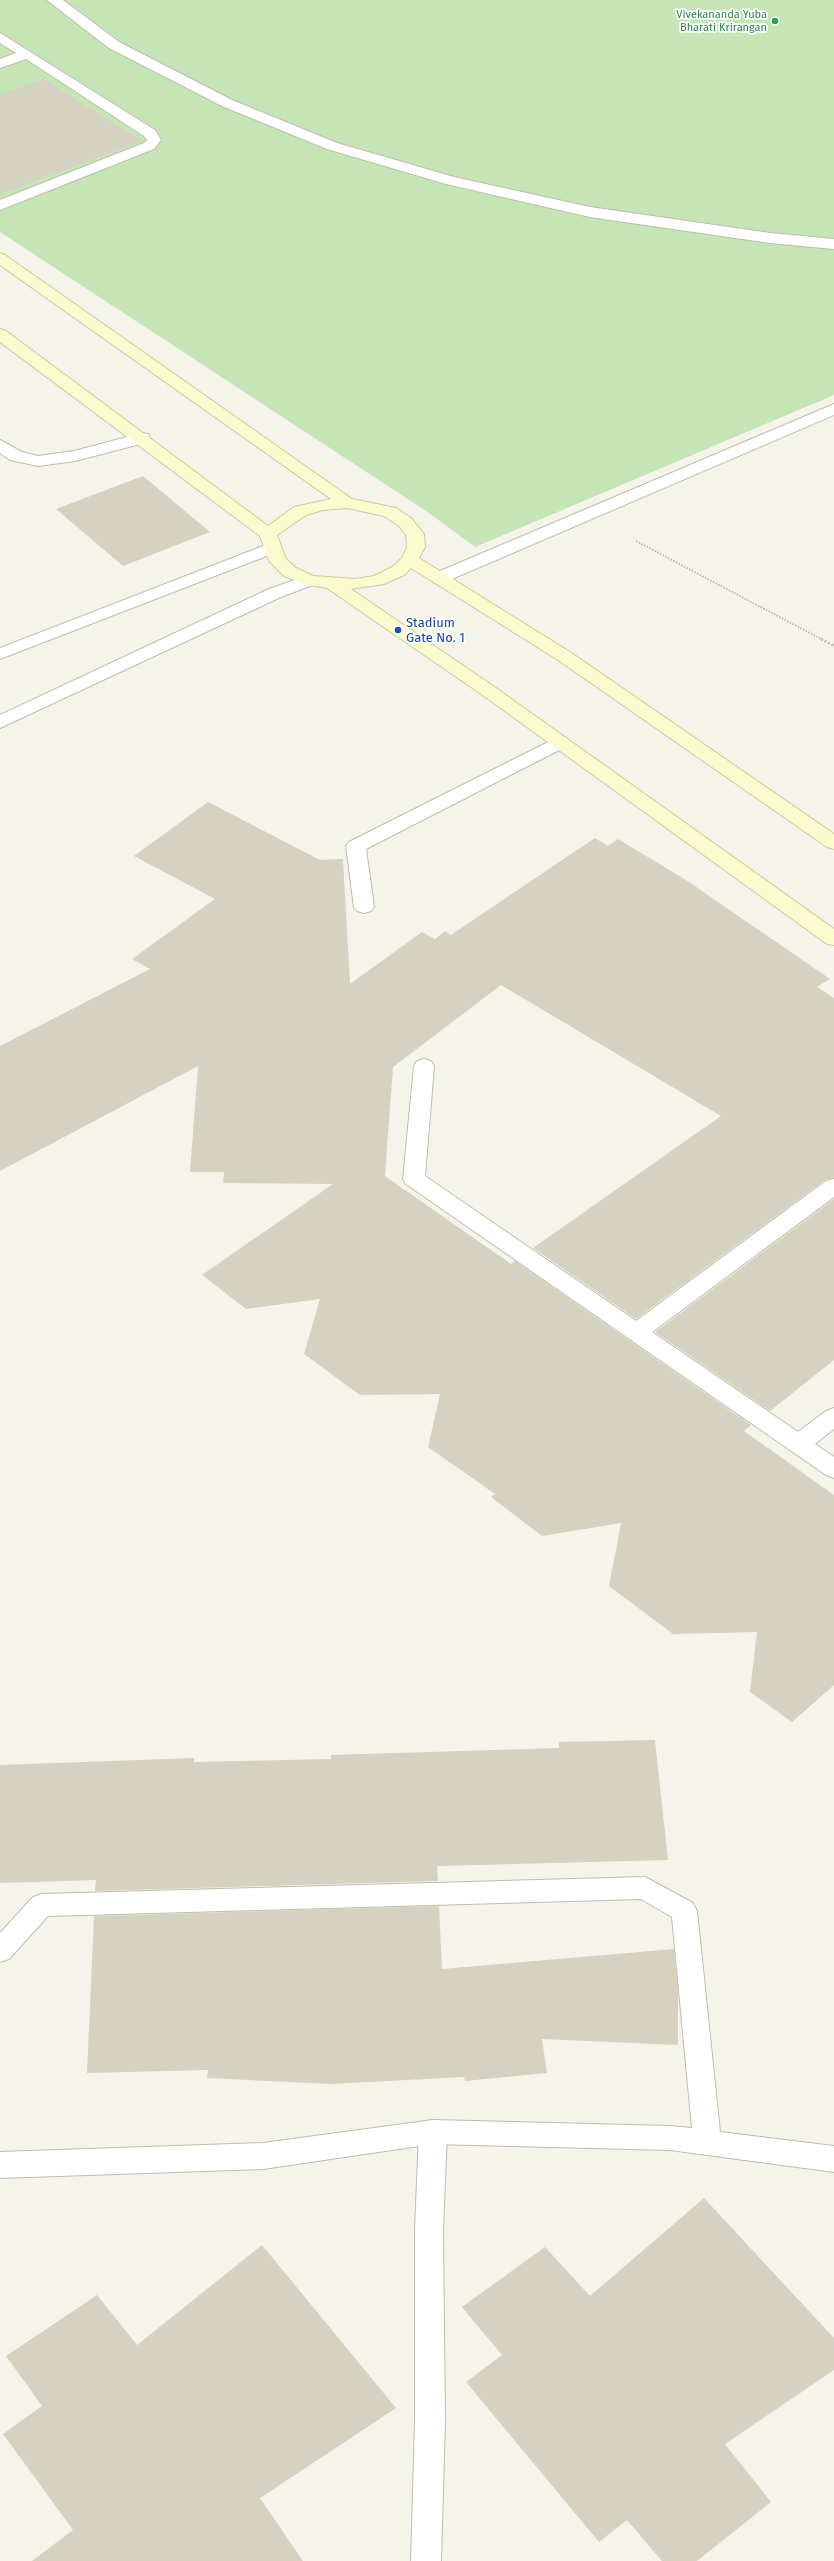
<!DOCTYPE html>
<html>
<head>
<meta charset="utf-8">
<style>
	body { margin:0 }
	canvas { display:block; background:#f4f4eb }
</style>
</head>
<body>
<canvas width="834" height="2561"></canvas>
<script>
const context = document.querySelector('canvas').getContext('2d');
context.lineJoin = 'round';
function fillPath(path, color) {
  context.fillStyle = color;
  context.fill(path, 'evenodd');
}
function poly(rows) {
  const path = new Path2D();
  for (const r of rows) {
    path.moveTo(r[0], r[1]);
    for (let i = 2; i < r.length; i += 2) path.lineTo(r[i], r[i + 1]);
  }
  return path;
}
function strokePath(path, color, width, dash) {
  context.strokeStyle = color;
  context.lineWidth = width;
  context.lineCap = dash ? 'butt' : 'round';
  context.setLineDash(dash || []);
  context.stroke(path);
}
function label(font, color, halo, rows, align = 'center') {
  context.font = font + ' "Fira Sans",sans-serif';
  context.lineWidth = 3.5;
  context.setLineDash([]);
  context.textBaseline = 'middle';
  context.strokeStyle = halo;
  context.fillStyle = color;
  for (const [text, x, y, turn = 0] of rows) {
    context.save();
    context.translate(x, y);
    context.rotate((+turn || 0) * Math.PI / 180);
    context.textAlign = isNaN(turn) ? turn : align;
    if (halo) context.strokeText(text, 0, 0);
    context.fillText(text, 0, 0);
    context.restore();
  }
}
const green = poly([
	[0,0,834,0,834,395,475,547,429,513,0,232]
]);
const building = poly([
	[43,79,142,141,0,194,0,95],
	[143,476,210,532,123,566,56,509],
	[208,802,320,860,343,859,350,984,422,932,435,939,445,931,451,935,595,838,608,846,618,839,686,880,830,979,817,987,834,998,834,1178,825,1180,636,1319,533,1248,721,1116,501,985,393,1067,385,1176,511,1264,515,1261,751,1425,744,1431,834,1495,834,1685,792,1722,750,1692,757,1632,673,1634,609,1586,621,1523,542,1536,491,1497,495,1494,428,1447,440,1394,360,1395,304,1354,320,1299,246,1309,202,1275,333,1184,223,1183,224,1172,190,1172,198,1066,0,1171,0,1046,150,969,132,959,215,899,134,856],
	[834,1199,834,1360,770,1411,655,1332],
	[655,1740,668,1860,437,1866,438,1881,95,1891,96,1880,0,1883,0,1765,194,1758,194,1762,331,1759,331,1755,559,1748,559,1742],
	[439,1906,442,1969,674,1949,678,1991,678,2045,542,2039,547,2073,465,2081,464,2077,330,2084,207,2078,208,2070,87,2073,94,1916],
	[704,2198,834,2338,834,2370,725,2444,771,2502,697,2561,662,2561,627,2520,599,2542,466,2382,502,2355,462,2307,545,2247,590,2296],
	[262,2245,396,2408,260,2498,303,2561,32,2561,73,2530,3,2434,42,2406,6,2356,97,2295,137,2345]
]);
const pathFar1 = poly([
	[636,541,823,640]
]);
const path = poly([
	[821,639,834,646]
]);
const lane = poly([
	[47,0,63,0,119,42,232,100,337,143,454,177,590,207,770,233,834,239,834,249,770,243,590,217,446,184,327,149,222,106,109,48,47,0],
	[0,33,155,130,161,140,154,149,0,210,0,200,144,143,147,140,144,136,26,59,0,68,0,59,16,53,0,43,0,33],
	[834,404,834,415,445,582,439,583,433,582,430,578,433,574,834,404],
	[142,433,148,434,150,438,148,442,75,461,38,466,10,460,0,453,0,440,22,452,38,456,74,451,142,433],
	[560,736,567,738,569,742,567,746,366,849,374,907,371,911,364,913,357,911,354,907,346,846,349,842,560,736],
	[433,2120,443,2123,447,2132,443,2230,445,2421,441,2561,411,2561,415,2421,415,2230,419,2132,423,2123,433,2120]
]);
const street = poly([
	[271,543,277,544,280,548,277,552,0,659,0,648,271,543],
	[309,575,315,576,318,580,315,584,281,597,0,728,0,715,269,589,309,575],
	[424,1059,431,1061,434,1066,425,1176,636,1321,826,1181,834,1179,834,1197,652,1332,798,1432,826,1411,834,1408,834,1429,815,1444,834,1457,834,1478,826,1475,406,1184,403,1179,414,1066,417,1061,424,1059],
	[645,1877,693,1903,697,1911,720,2132,834,2146,834,2172,670,2150,433,2144,263,2169,0,2178,0,2152,263,2143,433,2120,670,2126,692,2128,672,1917,641,1899,48,1916,9,1959,0,1962,0,1933,33,1897,42,1894,645,1877]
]);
const secondary = poly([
	[0,253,5,255,352,499,396,508,411,518,424,534,425,547,419,558,570,652,834,834,834,849,827,847,558,660,411,568,404,575,384,584,351,589,496,688,834,929,834,945,827,944,484,696,327,588,303,584,284,576,269,561,260,536,0,342,0,329,6,331,268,526,294,507,331,499,0,265,0,253],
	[347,508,384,516,399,526,406,535,407,547,402,558,392,567,374,576,355,579,313,576,296,568,286,559,277,535,306,515,323,510,347,508]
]);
const markers = [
	[775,21,4,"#2e9e5b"],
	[398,630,4,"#1a4fb4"]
];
const farLeisurenames = [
	["Vivekananda Yuba",767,15],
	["Bharati Krirangan",767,28]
];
const transitNames = [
	["Stadium",406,623],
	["Gate No. 1",406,638]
];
fillPath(green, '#c5e5b7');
fillPath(building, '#d5d2c1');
strokePath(lane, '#bfbdae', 2);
strokePath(street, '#bfbdae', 2);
strokePath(secondary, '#cdcc9c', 2);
strokePath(pathFar1, '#c0bca0', 2, [1.5, 1.5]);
strokePath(path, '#c0bca0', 2.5, [2, 2]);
fillPath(lane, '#fff');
fillPath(street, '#fff');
fillPath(secondary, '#fafbcf');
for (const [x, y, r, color] of markers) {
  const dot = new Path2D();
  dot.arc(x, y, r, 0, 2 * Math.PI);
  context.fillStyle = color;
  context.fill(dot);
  strokePath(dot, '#fff', 1.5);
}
label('11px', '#27864d', '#fff', farLeisurenames, 'right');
label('13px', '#164399', '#fff', transitNames, 'left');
</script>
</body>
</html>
